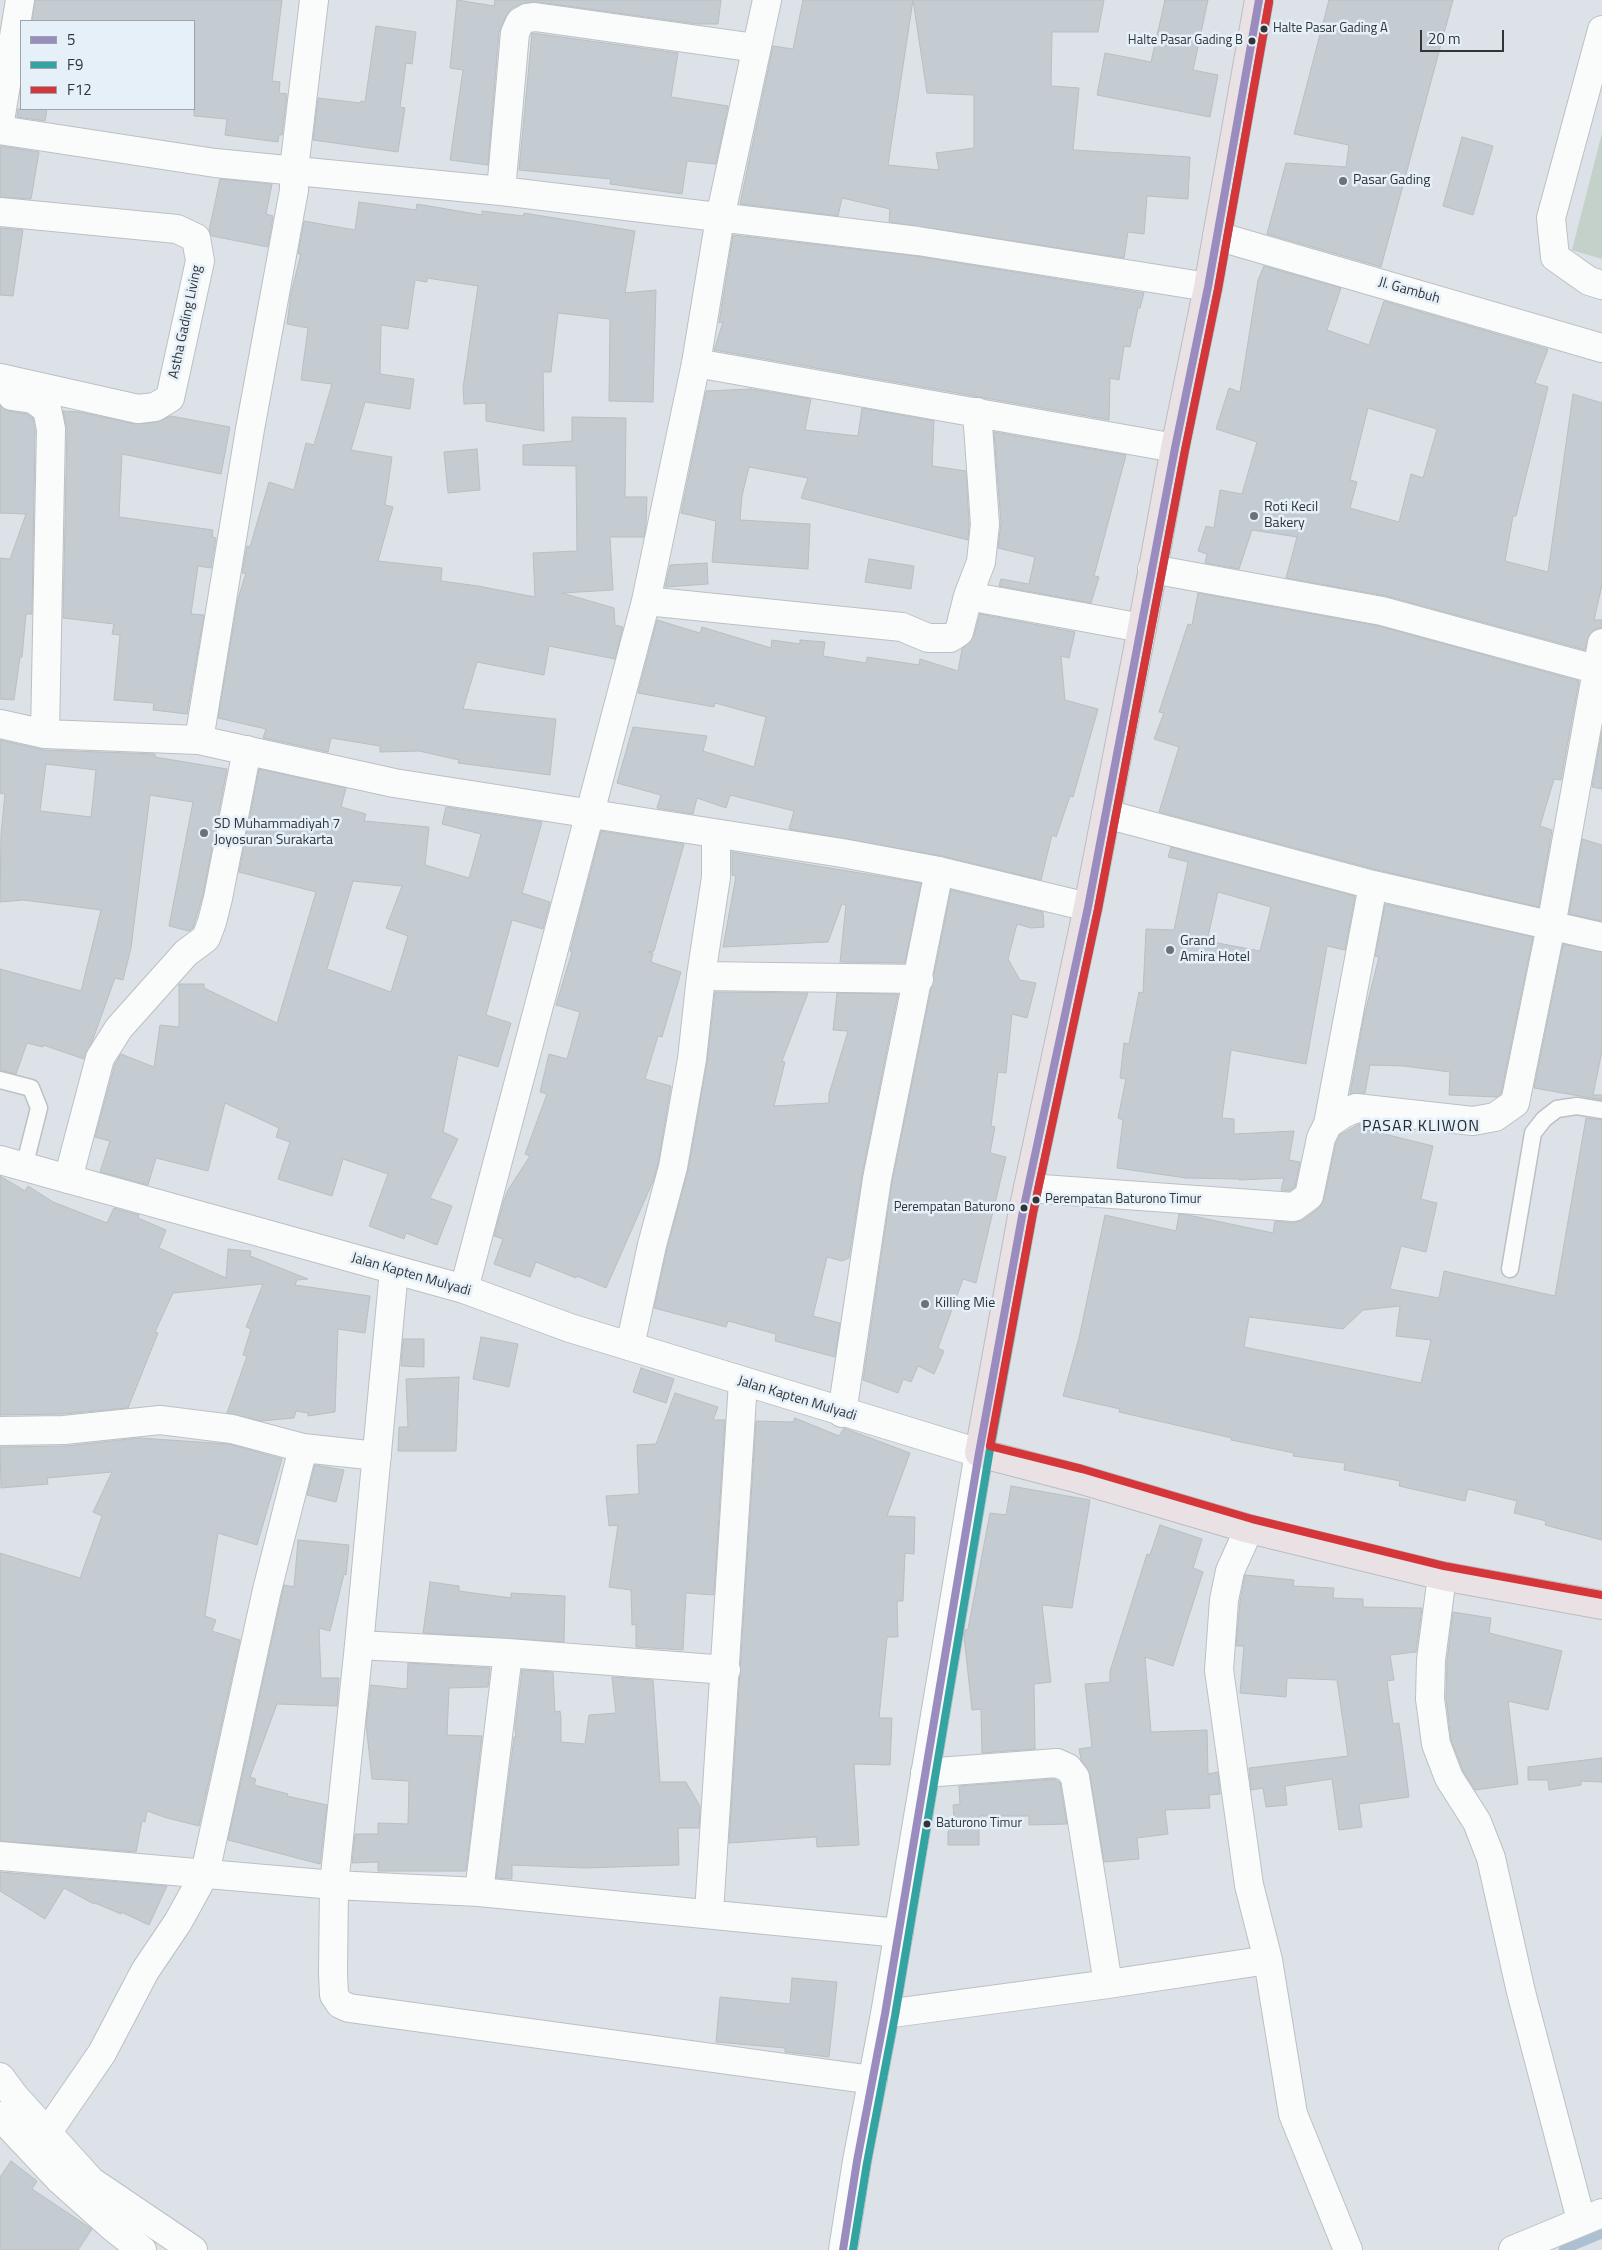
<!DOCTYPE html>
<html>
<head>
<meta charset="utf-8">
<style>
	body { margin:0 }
	#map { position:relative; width:1602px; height:2250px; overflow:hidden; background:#dce2e7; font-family:"Titillium Web",sans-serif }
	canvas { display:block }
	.legend { position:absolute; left:20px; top:20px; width:175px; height:90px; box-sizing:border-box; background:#e5f0f8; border:1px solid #9da5ac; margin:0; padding:6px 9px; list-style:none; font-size:15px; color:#313539 }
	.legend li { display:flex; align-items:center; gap:10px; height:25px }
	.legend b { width:25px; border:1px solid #9da5ac }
	.scale { position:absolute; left:1420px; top:30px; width:84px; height:22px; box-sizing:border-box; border:2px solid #313539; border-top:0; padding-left:6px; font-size:15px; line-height:18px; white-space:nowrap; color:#313539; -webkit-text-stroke:4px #e5f0f8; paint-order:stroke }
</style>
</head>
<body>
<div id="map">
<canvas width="1602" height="2250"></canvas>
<ul class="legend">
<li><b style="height:6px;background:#9a8cbe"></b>5</li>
<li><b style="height:6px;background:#34a4a3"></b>F9</li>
<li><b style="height:6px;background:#d5363a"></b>F12</li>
</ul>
<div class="scale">20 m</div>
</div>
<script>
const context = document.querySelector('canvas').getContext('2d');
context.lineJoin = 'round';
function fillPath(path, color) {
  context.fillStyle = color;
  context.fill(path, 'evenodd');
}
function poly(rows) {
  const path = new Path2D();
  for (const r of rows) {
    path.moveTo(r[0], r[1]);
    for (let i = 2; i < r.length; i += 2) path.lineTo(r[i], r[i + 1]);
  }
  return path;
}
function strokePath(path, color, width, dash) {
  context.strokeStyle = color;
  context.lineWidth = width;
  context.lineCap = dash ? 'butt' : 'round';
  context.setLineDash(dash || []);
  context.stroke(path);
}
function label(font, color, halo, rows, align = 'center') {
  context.font = font + ' "Titillium Web",sans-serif';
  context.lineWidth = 5;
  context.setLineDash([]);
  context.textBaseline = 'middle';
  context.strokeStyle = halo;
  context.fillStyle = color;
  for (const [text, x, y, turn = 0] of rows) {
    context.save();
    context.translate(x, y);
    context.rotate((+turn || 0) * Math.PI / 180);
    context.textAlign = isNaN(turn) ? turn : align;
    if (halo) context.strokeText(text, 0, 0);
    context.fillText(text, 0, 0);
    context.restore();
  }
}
const green = poly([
	[1602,133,1602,259,1572,250]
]);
const stream = poly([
	[1563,2250,1602,2234]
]);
const building = poly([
	[35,0,282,0,272,81,280,82,279,93,287,94,282,135,279,135,278,142,225,135,227,119,194,116,194,21,32,21,35,0],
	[457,0,494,6,495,0,721,0,718,24,697,24,537,2,525,3,512,8,506,16,499,32,488,165,450,160,463,70,450,68,457,0],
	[803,0,913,0,888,165,939,170,936,153,974,148,974,95,927,93,913,0,1104,0,1098,32,1052,32,1051,86,1079,88,1073,150,1190,157,1188,199,1147,196,1144,234,1128,232,1124,258,889,222,890,209,842,198,838,216,740,204,773,46,793,49,803,0],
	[1165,0,1208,0,1193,70,1218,75,1210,117,1097,95,1105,53,1151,62,1165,0],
	[1329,0,1453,0,1381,267,1267,234,1286,163,1346,167,1349,145,1294,134,1329,0],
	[376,26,416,32,412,64,406,63,400,107,405,108,398,152,313,140,318,98,360,103,361,101,365,102,376,26],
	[532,33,678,53,671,97,728,106,716,164,687,161,682,194,610,184,611,179,519,170,532,33],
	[18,109,47,109,45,121,17,117,18,109],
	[1462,137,1493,146,1473,215,1443,206,1462,137],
	[0,146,39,152,31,199,0,197,0,146],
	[220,179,272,184,266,214,273,216,268,247,212,236,209,231,220,179],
	[359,202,416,210,417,204,482,215,482,211,523,216,524,213,635,231,625,293,656,290,653,402,609,401,610,319,558,313,551,372,543,372,544,431,486,421,486,403,464,404,463,388,478,286,427,278,427,282,415,280,408,329,381,325,380,374,414,379,410,409,365,402,351,450,392,457,385,505,393,507,378,561,442,568,441,581,478,586,535,597,533,553,577,551,576,466,523,465,523,445,572,441,572,417,626,418,625,497,647,497,646,523,644,537,610,537,613,590,562,593,614,608,615,625,623,627,615,659,549,646,544,675,477,662,463,709,556,719,550,775,458,763,459,760,419,751,380,752,380,746,331,738,328,752,263,738,266,729,218,718,238,599,246,573,242,573,247,546,250,547,269,482,294,490,306,443,314,445,332,384,301,380,308,328,287,324,291,293,301,254,298,254,304,221,355,230,359,202],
	[0,228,23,230,13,296,0,295,0,228],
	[733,235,916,256,1144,293,1140,308,1138,308,1130,347,1124,346,1119,380,1110,378,1109,420,714,350,723,322,719,323,733,235],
	[1264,266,1341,288,1327,330,1369,345,1384,301,1548,349,1535,383,1548,387,1516,516,1513,516,1505,561,1548,572,1573,394,1602,403,1602,585,1594,620,1602,620,1602,628,1596,629,1590,633,1585,650,1386,596,1286,578,1297,537,1252,530,1239,569,1205,563,1207,554,1198,551,1206,526,1214,528,1220,490,1242,494,1257,442,1216,429,1229,388,1240,392,1258,280,1264,266],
	[1368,408,1437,429,1423,478,1411,474,1399,522,1350,508,1357,482,1350,480,1368,408],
	[751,389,811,399,805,430,858,436,862,408,934,421,932,466,966,471,969,524,968,540,801,498,808,478,749,467,742,496,740,520,810,524,808,569,712,562,716,521,681,513,706,391,751,389],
	[0,405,9,411,27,414,33,418,35,430,32,614,26,614,22,657,20,657,14,700,0,699,0,558,10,559,26,514,0,513,0,405],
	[63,411,80,412,135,424,157,422,171,416,230,427,221,474,122,454,119,517,213,530,212,537,216,538,211,568,198,566,191,614,204,615,187,714,153,710,154,703,114,700,120,635,112,634,114,624,63,618,67,429,63,411],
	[994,432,1126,455,1094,576,1099,577,1091,603,999,586,1001,579,1029,584,1035,557,998,548,1001,523,994,432],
	[477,449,480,490,448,493,444,452,477,449],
	[869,559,914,566,911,589,865,582,869,559],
	[707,563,708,584,665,587,670,565,707,563],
	[1198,593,1379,626,1579,681,1561,780,1554,779,1540,826,1552,830,1539,907,1377,870,1159,812,1179,747,1154,739,1164,713,1159,712,1188,624,1192,625,1198,593],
	[980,614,1075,632,1069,658,1061,656,1065,700,1098,709,1073,797,1070,796,1056,837,1052,835,1041,880,942,856,789,829,794,811,730,795,726,808,697,798,693,814,657,808,661,795,617,783,633,727,707,736,703,751,754,767,766,717,715,703,714,707,638,693,657,620,700,633,702,627,771,648,772,640,800,644,800,640,825,642,823,656,866,663,867,657,919,665,920,659,958,671,962,649,974,636,980,614],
	[1602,731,1602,789,1592,787,1602,731],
	[0,740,44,750,155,754,155,757,227,769,203,895,193,928,189,931,169,926,193,802,150,795,131,948,123,980,115,978,93,1039,84,1059,43,1045,43,1047,27,1043,16,1074,0,1070,0,969,81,991,101,910,23,900,0,902,1,834,5,794,0,793,0,740],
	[46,764,96,770,91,817,40,811,46,764],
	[259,769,346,788,341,807,366,814,364,821,429,827,425,865,469,878,481,834,442,824,446,807,542,822,522,893,550,902,543,929,512,920,486,1015,511,1023,498,1067,458,1055,443,1132,458,1139,430,1198,452,1206,437,1245,406,1233,404,1239,369,1226,388,1174,343,1159,332,1196,278,1179,290,1142,276,1137,279,1128,225,1103,208,1171,156,1158,148,1185,100,1172,110,1141,95,1137,115,1064,121,1054,154,1067,160,1025,179,1027,179,984,204,984,204,988,277,1023,316,892,239,872,259,769],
	[353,881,402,886,386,928,408,936,391,992,327,969,353,881],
	[601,831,684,844,654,951,648,952,653,953,651,962,681,972,662,1037,658,1036,645,1079,671,1086,658,1164,654,1179,606,1288,577,1276,576,1278,536,1262,530,1277,494,1264,503,1239,494,1236,504,1200,508,1190,530,1156,525,1154,547,1094,540,1092,549,1054,567,1059,580,1012,556,1005,572,952,570,951,601,831],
	[1582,839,1602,845,1602,921,1569,914,1582,839],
	[1171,847,1355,896,1345,950,1327,946,1306,1064,1231,1050,1222,1118,1234,1119,1234,1134,1294,1131,1289,1160,1300,1162,1295,1187,1289,1191,1281,1190,1284,1178,1239,1180,1239,1179,1186,1178,1117,1168,1123,1120,1118,1118,1126,1079,1120,1078,1124,1043,1129,1044,1139,992,1143,993,1146,929,1174,930,1188,862,1168,857,1171,847],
	[1218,892,1271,907,1260,951,1207,941,1218,892],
	[732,852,921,883,905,963,840,962,846,905,842,904,828,942,723,947,736,876,732,875,732,852],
	[951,890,1043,912,1044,927,1031,928,1017,924,1008,959,1020,980,1036,983,1027,1018,1012,1014,1006,1073,998,1072,991,1126,995,1127,990,1153,1006,1157,976,1283,963,1279,938,1348,944,1351,934,1374,918,1366,911,1382,903,1379,898,1393,863,1380,892,1182,951,890],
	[1385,904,1533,937,1501,1094,1497,1097,1449,1095,1450,1072,1404,1066,1370,1065,1365,1093,1350,1094,1364,1016,1379,957,1375,956,1385,904],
	[1563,944,1602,952,1602,1051,1593,1095,1602,1095,1602,1100,1534,1088,1563,944],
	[715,992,808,993,782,1061,785,1062,774,1106,829,1103,829,1094,848,1031,833,1030,837,993,898,994,862,1176,849,1258,842,1261,827,1257,813,1316,840,1323,835,1357,775,1341,776,1334,728,1321,726,1327,654,1308,667,1249,688,1170,707,1062,715,992],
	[1586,1118,1602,1120,1602,1540,1545,1525,1546,1521,1514,1513,1517,1501,1468,1489,1465,1501,1399,1486,1400,1481,1344,1470,1345,1463,1293,1456,1294,1453,1231,1440,1232,1438,1119,1412,1120,1409,1063,1396,1079,1338,1105,1215,1176,1231,1179,1214,1188,1215,1273,1233,1275,1221,1293,1223,1303,1220,1319,1208,1324,1199,1336,1143,1340,1135,1359,1124,1360,1124,1360,1128,1433,1146,1421,1199,1437,1203,1426,1252,1401,1246,1390,1289,1439,1298,1444,1271,1555,1296,1586,1118],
	[1400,1306,1396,1336,1431,1340,1421,1383,1244,1347,1249,1317,1343,1329,1363,1310,1400,1306],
	[0,1176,25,1191,28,1186,53,1202,107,1223,114,1208,139,1215,138,1218,166,1230,159,1248,226,1278,228,1249,251,1251,250,1256,308,1279,297,1280,295,1285,370,1296,365,1333,338,1329,335,1412,308,1416,308,1413,296,1411,294,1418,261,1421,227,1413,247,1356,243,1355,251,1329,246,1327,263,1284,173,1293,155,1332,158,1333,128,1408,63,1414,0,1415,0,1176],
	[481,1337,518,1344,509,1387,473,1379,481,1337],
	[403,1339,424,1339,424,1367,401,1366,403,1339],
	[641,1368,674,1379,666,1403,633,1392,641,1368],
	[459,1377,456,1451,398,1451,399,1427,408,1427,406,1379,459,1377],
	[675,1393,718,1407,713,1420,725,1420,714,1595,686,1593,683,1650,636,1647,636,1624,632,1625,631,1590,609,1587,618,1525,609,1526,606,1496,639,1494,637,1445,656,1444,675,1393],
	[795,1418,839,1436,844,1428,910,1453,887,1516,915,1517,914,1554,905,1553,903,1601,897,1601,898,1637,887,1637,879,1718,892,1718,890,1765,854,1764,859,1845,817,1847,816,1837,729,1843,756,1421,793,1422,795,1418],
	[139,1438,229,1444,282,1459,257,1545,218,1533,205,1616,216,1620,212,1631,240,1640,199,1826,167,1818,147,1811,145,1822,142,1821,136,1852,0,1841,0,1553,80,1578,102,1516,93,1512,112,1472,47,1478,48,1484,1,1488,0,1447,66,1446,139,1438],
	[315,1465,344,1470,336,1502,307,1495,315,1465],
	[1011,1486,1090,1500,1072,1608,1042,1605,1051,1682,1034,1684,1035,1749,982,1753,981,1709,972,1710,964,1636,965,1630,968,1629,990,1513,1006,1515,1011,1486],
	[1160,1525,1202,1539,1193,1568,1203,1572,1173,1666,1145,1657,1151,1732,1207,1730,1208,1774,1218,1772,1220,1794,1209,1795,1210,1808,1165,1810,1168,1834,1137,1838,1139,1859,1104,1862,1090,1775,1081,1759,1079,1749,1092,1747,1085,1684,1110,1682,1110,1671,1147,1554,1150,1555,1160,1525],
	[298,1540,349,1545,346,1575,344,1574,330,1631,319,1628,321,1678,339,1678,337,1706,277,1704,250,1777,256,1779,254,1785,288,1794,287,1796,327,1805,320,1864,228,1840,284,1585,294,1587,298,1540],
	[1245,1575,1294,1580,1293,1586,1334,1588,1333,1598,1363,1599,1363,1607,1422,1608,1416,1652,1390,1655,1394,1680,1387,1681,1393,1724,1399,1723,1409,1797,1359,1804,1362,1827,1339,1830,1332,1779,1285,1786,1287,1805,1266,1807,1263,1788,1251,1790,1249,1768,1348,1756,1337,1680,1287,1678,1286,1697,1240,1693,1244,1646,1236,1646,1240,1602,1245,1575],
	[430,1582,459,1586,459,1591,511,1598,511,1593,565,1596,564,1642,423,1633,430,1582],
	[1453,1612,1491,1618,1489,1633,1562,1651,1548,1710,1508,1701,1518,1784,1475,1790,1463,1771,1451,1740,1446,1698,1447,1661,1453,1612],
	[408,1663,490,1668,488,1687,449,1688,447,1735,482,1736,466,1871,378,1871,378,1862,352,1863,355,1834,378,1834,378,1823,408,1824,409,1781,372,1779,366,1724,371,1685,407,1689,408,1663],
	[522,1670,553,1672,555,1712,560,1711,561,1718,561,1742,585,1744,589,1715,616,1713,612,1677,653,1680,660,1782,686,1782,700,1806,699,1828,678,1828,679,1865,585,1868,512,1865,512,1879,496,1878,514,1737,516,1737,515,1728,522,1670],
	[1602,1758,1602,1782,1581,1781,1581,1785,1549,1790,1548,1780,1528,1780,1528,1767,1602,1758],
	[1054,1779,1060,1783,1067,1824,1029,1825,1029,1816,979,1816,979,1845,948,1845,948,1832,954,1817,953,1805,960,1804,959,1786,1054,1779],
	[0,1872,167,1886,149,1925,121,1912,121,1914,95,1903,94,1904,64,1888,45,1919,0,1891,0,1872],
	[792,1978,837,1982,829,2057,785,2052,785,2048,716,2042,720,1997,790,2004,792,1978],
	[11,2161,37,2181,32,2189,92,2229,78,2250,0,2250,0,2177,11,2161]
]);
const service = poly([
	[0,1080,31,1088,39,1108,24,1167],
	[1510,1269,1533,1133,1544,1119,1557,1109,1577,1106,1602,1110]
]);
const minor = poly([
	[0,121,20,0],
	[0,130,215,163,501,191,918,241,1208,287],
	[501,191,515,33,520,22,527,18,535,17,756,48],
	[0,212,177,229,196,238,200,261,170,398,155,407,138,409,0,378],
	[1217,236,1602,348],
	[696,363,1175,448],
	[12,396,33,399,47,409,51,429,45,734],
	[1152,569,1382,611,1602,671],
	[968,596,981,562,985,524,977,412],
	[646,601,902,627,928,638,950,638,959,632,968,596,1142,628],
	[0,724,45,734,199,740,394,783,842,853,939,871,1088,907],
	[199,740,250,429,294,190,294,169,314,0],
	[1106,814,1373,885,1602,937],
	[701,976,919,979],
	[1328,1124,1373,885],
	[68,1179,100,1058,119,1028,186,953,206,938,212,922,218,898,247,750],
	[1028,1188,1294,1207,1309,1196,1321,1138,1328,1124,1343,1114,1356,1108,1473,1121,1495,1117,1515,1103,1551,926,1602,643],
	[394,1270,359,1645,334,1885,333,1973,334,1995,340,2004,349,2008,873,2080],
	[464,1289,646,601,696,363,720,218,767,0],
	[630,1346,652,1245,673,1167,692,1059,701,976,716,877,716,834],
	[842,1413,877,1179,939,871],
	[0,1431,64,1430,160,1420,232,1429,303,1448,377,1456],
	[1249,1529,1230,1571,1224,1600,1219,1670,1249,1885,1268,1960,1293,2114,1348,2250],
	[1442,1576,1431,1660,1430,1699,1436,1744,1449,1778,1477,1822,1491,1858,1521,1992,1581,2220],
	[359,1645,508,1653,726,1670],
	[925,1773,1057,1763,1068,1768,1075,1777,1108,1984],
	[0,1856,334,1885,479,1892,899,1933],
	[479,1892,508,1653],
	[709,1913,743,1382],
	[885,2014,1108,1984,1268,1960],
	[0,2077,15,2097,91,2181,193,2250],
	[0,2116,59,2179,115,2229,142,2250],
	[47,2133,102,2053,145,1971,178,1922,205,1873,267,1590,303,1448],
	[1513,2250,1602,2213]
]);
const tertiary = poly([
	[1602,30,1551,218,1555,257,1589,281,1602,285]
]);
const secondary = poly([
	[0,1160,464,1289,570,1328,979,1453,885,2014,857,2161,843,2250]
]);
const primary = poly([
	[1259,0,1208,287,1175,448,1142,628,1088,907,1023,1211,979,1453,1079,1479,1249,1529,1442,1576,1602,1605]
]);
const bus1 = poly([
	[843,2250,857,2161,885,2014,979,1453,1023,1211,1088,907,1175,448,1208,287,1259,0]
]);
const bus2 = poly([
	[853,2250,867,2163,895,2016,989,1455,1033,1213,1098,909,1185,450,1218,289,1269,2]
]);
const bus3 = poly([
	[1269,2,1218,289,1185,450,1098,909,1033,1213,990,1446,1082,1469,1252,1519,1444,1566,1602,1595]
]);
const markers = [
	[1264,29,4.5,"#313539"],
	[1252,41,4.5,"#313539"],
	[1343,181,5,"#6d7276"],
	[1254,516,5,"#6d7276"],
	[204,833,5,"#6d7276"],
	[1170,950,5,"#6d7276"],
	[1036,1200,4.5,"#313539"],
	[1024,1208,4.5,"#313539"],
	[925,1304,5,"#6d7276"],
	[927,1824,4.5,"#313539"]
];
const busNames = [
	["Halte Pasar Gading A",1273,29],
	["Halte Pasar Gading B",1243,41,"right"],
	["Perempatan Baturono Timur",1045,1200],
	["Perempatan Baturono",1015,1208,"right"],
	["Baturono Timur",936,1824]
];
const poiNames = [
	["Pasar Gading",1353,181],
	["Roti Kecil",1264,508],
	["Bakery",1264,524],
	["SD Muhammadiyah 7",214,825],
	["Joyosuran Surakarta",214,841],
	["Grand",1180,942],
	["Amira Hotel",1180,958],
	["Killing Mie",935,1304]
];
const streetNames = [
	["Jl. Gambuh",1409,291,16],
	["Astha Gading Living",186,322,-78],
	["Jalan Kapten Mulyadi",411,1275,16],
	["Jalan Kapten Mulyadi",797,1399,17]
];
const quarterNames = [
	["PASAR KLIWON",1421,1127]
];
fillPath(green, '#c3d1ca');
strokePath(stream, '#adc0d1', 9);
fillPath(building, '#c4cbd1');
strokePath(building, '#b9bec1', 1);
strokePath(service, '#bcc0c4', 19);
strokePath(minor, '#bcc0c4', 30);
strokePath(tertiary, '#bcc0c4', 30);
strokePath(secondary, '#bcc0c4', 30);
strokePath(primary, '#babdc0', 30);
strokePath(service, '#fafbfb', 16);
strokePath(minor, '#fafbfb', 28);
strokePath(tertiary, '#fafbfb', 28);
strokePath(secondary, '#fafbfb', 28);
strokePath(primary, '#eae1e4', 28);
strokePath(bus1, '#9a8cbe', 8);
strokePath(bus2, '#34a4a3', 8);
strokePath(bus3, '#d5363a', 8);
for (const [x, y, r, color] of markers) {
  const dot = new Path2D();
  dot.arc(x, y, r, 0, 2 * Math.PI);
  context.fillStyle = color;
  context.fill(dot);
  strokePath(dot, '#e5f0f8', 2);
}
label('13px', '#313539', '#e5f0f8', busNames, 'left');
label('14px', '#313539', '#e5f0f8', poiNames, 'left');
label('14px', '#313539', '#e5f0f8', streetNames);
context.letterSpacing = '1px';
label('16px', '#232b31', '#e5f0f8', quarterNames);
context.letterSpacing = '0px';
</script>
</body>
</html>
